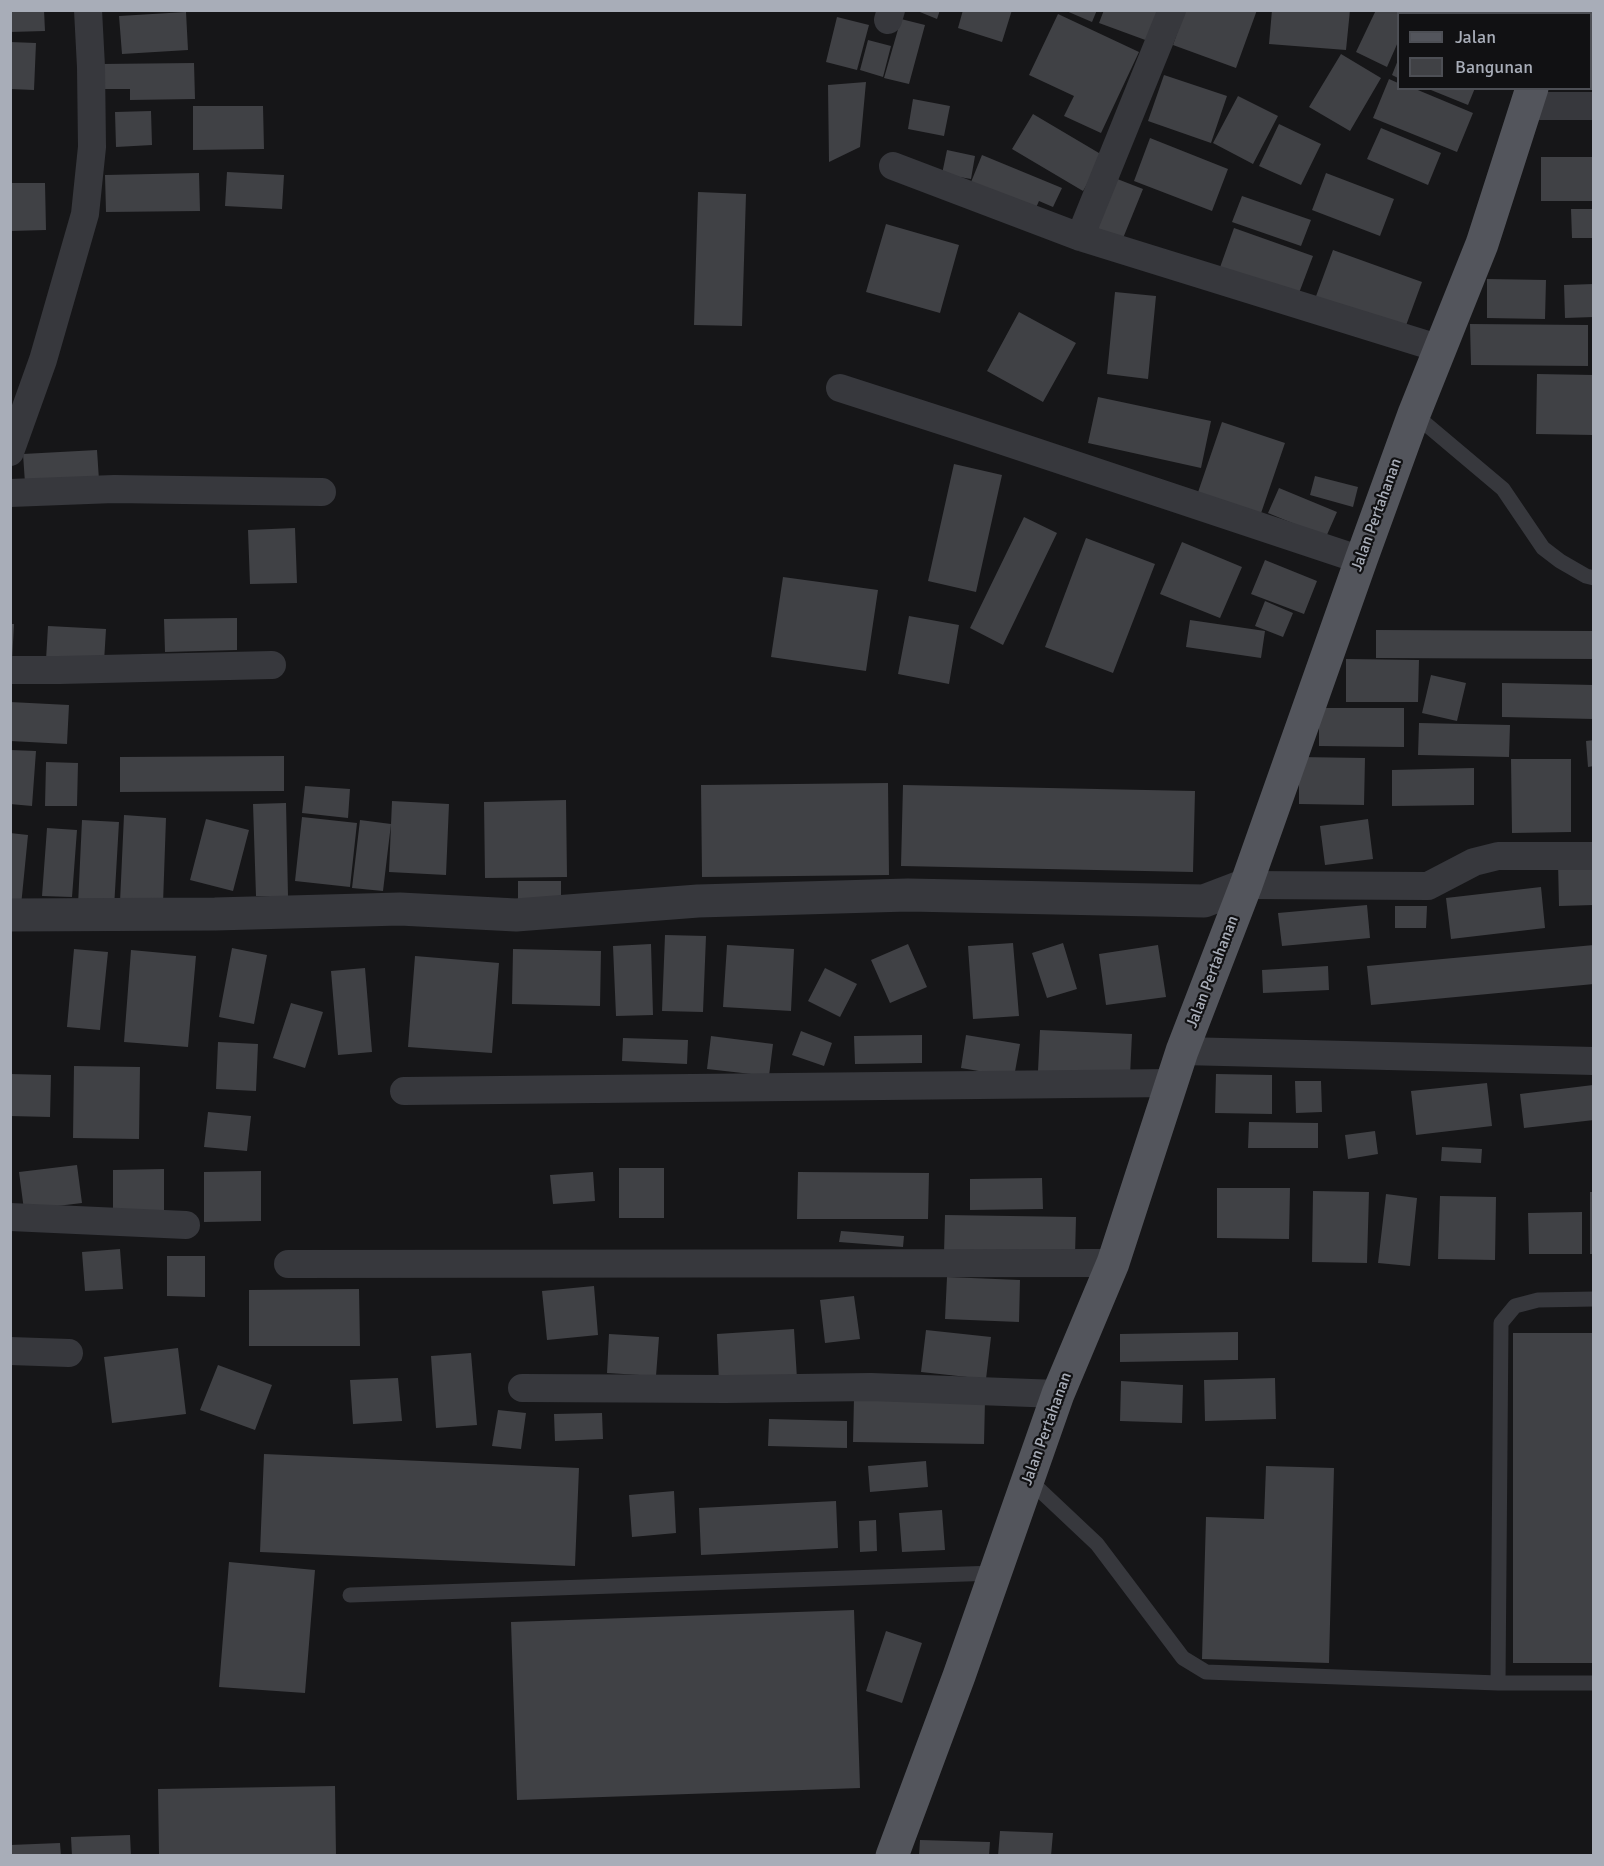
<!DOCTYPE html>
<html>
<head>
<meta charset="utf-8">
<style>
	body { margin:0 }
	#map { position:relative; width:1604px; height:1866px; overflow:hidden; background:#161618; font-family:Signika,sans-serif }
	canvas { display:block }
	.frame { position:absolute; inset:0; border:12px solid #a8adb8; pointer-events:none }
	.legend { position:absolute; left:1397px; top:12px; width:195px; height:78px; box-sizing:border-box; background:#111113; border:2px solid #4d4f55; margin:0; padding:8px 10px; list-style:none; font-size:18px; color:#a8adb8 }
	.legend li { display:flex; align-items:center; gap:12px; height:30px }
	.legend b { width:30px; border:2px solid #4d4f55 }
</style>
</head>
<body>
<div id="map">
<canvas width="1604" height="1866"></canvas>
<div class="frame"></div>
<ul class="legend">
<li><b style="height:8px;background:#53555c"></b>Jalan</li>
<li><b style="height:16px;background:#404145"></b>Bangunan</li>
</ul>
</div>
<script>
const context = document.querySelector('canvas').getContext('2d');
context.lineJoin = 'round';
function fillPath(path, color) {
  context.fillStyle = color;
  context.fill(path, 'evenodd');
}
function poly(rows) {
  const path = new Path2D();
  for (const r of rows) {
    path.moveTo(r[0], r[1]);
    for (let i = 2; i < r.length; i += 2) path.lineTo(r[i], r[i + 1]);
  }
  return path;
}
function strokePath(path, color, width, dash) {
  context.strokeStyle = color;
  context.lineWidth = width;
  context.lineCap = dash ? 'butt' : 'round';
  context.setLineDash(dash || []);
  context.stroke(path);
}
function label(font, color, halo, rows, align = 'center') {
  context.font = font + ' Signika,sans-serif';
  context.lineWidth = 4.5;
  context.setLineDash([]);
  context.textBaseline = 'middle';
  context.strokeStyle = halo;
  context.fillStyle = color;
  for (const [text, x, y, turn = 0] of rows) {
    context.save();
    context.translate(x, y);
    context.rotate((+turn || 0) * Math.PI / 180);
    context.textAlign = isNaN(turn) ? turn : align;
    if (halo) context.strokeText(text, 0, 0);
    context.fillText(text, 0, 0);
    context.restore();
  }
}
const building = poly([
	[10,10,44,10,45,31,10,32],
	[915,10,940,10,937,19],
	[963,10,1012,10,1002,42,958,28],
	[1064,10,1097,10,1092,22],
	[1104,10,1159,10,1148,41,1099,23],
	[1185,10,1257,10,1236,68,1173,45],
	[1272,10,1350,10,1346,50,1269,44],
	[1376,10,1414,10,1412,14,1398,14,1398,42,1387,67,1356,52],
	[186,12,188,50,122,54,119,16],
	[1058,14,1139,52,1101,133,1064,116,1074,96,1029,75],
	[837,17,869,25,857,70,826,62],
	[901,19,925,25,909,84,884,78],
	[868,40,891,46,883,77,860,70],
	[10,42,36,43,34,90,10,89],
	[1341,54,1381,78,1350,131,1309,107],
	[1398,60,1398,78,1392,75],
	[1590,60,1594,60,1594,80,1590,80],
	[194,63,195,99,130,100,130,89,101,89,101,64],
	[1164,75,1227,96,1211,143,1148,121],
	[1389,79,1398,83,1398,88,1413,88,1473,113,1457,152,1373,118],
	[866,82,860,147,829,162,828,85],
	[1426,88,1475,88,1468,105],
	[1238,96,1278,116,1253,164,1213,143],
	[913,99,950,106,944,136,908,129],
	[193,106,263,106,264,149,193,150],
	[151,111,152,145,116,147,115,112],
	[1033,114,1104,156,1083,191,1012,149],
	[1279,124,1321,144,1301,185,1259,166],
	[1381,128,1441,153,1428,185,1367,159],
	[1150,138,1228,169,1212,211,1134,181],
	[947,150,975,156,971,179,942,174],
	[982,155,1062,188,1053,207,1039,201,1035,210,967,192],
	[1541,157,1594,157,1594,201,1541,201],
	[227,172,284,175,282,209,225,206],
	[199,173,200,211,106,212,105,175],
	[1326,173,1394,199,1380,236,1312,210],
	[1107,175,1143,189,1119,248,1084,234],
	[10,183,45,183,46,230,10,231],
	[698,192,746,194,742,326,694,325],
	[1242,196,1311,220,1301,246,1232,222],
	[1571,209,1594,209,1594,238,1572,238],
	[886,224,959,245,940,313,866,292],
	[1234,228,1313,256,1296,301,1218,273],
	[1333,250,1422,282,1404,331,1315,299],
	[1487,279,1546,280,1545,319,1487,318],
	[1594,284,1594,317,1565,318,1564,285],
	[1115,292,1156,296,1148,379,1107,374],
	[1019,312,1076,343,1043,402,987,371],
	[1470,324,1588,325,1588,366,1471,365],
	[1537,374,1594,375,1594,435,1536,434],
	[1098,397,1211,421,1201,468,1088,443],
	[1222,422,1285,443,1258,522,1195,501],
	[97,450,99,480,25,483,23,454],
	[954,464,1002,475,976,592,928,581],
	[1315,476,1358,487,1353,507,1310,495],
	[1279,488,1337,512,1326,537,1268,513],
	[1024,517,1057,533,1003,645,970,628],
	[295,528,297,583,250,584,248,530],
	[1086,538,1155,564,1113,673,1045,647],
	[1182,542,1242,567,1220,618,1160,594],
	[1265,560,1317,581,1304,614,1251,594],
	[783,577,878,590,866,671,771,657],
	[1265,601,1293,613,1283,637,1255,626],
	[909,616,959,625,949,684,898,674],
	[237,618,237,650,165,652,164,619],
	[1190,620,1265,631,1261,658,1186,647],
	[10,624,14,624,12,661,10,661],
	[48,626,106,629,104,662,46,660],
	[1376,630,1594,631,1594,659,1376,658],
	[1346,659,1419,660,1418,702,1346,702],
	[1431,675,1466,683,1457,721,1422,713],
	[1502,683,1594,685,1594,719,1502,717],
	[10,702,69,705,67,744,10,741],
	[1319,708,1404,708,1404,747,1319,746],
	[1419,723,1510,725,1509,757,1418,755],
	[1594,740,1594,766,1588,767,1586,741],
	[10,750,36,751,32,806,10,804],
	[284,756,284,791,120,792,120,757],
	[1299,757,1365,758,1364,805,1299,804],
	[1511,759,1571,759,1571,832,1512,833],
	[46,762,78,763,77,806,45,806],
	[1474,768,1474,805,1392,806,1392,770],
	[888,783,889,875,702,877,701,785],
	[903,785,1195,791,1193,872,901,866],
	[305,786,350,789,348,818,302,813],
	[566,800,567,877,485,878,484,802],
	[392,801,449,804,446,875,389,872],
	[286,803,288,896,256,896,253,804],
	[124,815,166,818,163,904,120,902],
	[302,817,357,823,350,887,295,881],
	[206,819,249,830,233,891,190,880],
	[1368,819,1373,859,1325,865,1320,826],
	[82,820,119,822,114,908,78,905],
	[360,820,391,824,383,891,352,888],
	[47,828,77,830,72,897,42,896],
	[10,833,28,835,21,906,10,905],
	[1594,861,1594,905,1559,906,1558,862],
	[518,881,561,881,561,908,518,908],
	[1541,887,1545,928,1451,939,1446,898],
	[1367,905,1370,938,1282,946,1278,913],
	[1395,906,1427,906,1426,928,1395,928],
	[665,935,706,936,703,1012,662,1011],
	[1013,943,1019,1016,973,1019,968,946],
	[1063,943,1077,989,1047,998,1032,953],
	[651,944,653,1015,616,1016,613,946],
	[908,944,927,987,890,1003,871,960],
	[727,945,794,949,791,1011,723,1007],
	[1158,945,1166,997,1106,1005,1099,954],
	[1594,945,1594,984,1371,1005,1367,966],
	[232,948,267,955,254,1024,219,1017],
	[74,949,108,952,100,1030,67,1027],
	[513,949,601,951,600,1006,512,1004],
	[131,950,196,956,188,1047,124,1042],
	[415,956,499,963,492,1053,408,1047],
	[1328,966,1329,990,1263,993,1262,970],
	[365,968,372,1052,338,1055,331,971],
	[825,968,857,984,840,1017,808,1001],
	[291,1003,323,1012,305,1068,273,1058],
	[1040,1030,1132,1034,1130,1076,1038,1071],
	[801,1031,832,1043,824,1066,792,1055],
	[922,1035,922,1063,855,1064,854,1036],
	[966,1035,1020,1044,1014,1077,961,1068],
	[711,1036,773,1044,769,1076,707,1069],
	[623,1038,688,1040,687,1064,622,1061],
	[218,1042,258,1044,256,1091,216,1089],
	[74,1066,140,1067,139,1139,73,1138],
	[10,1074,51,1075,50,1117,10,1116],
	[1216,1074,1272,1075,1272,1114,1215,1113],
	[1295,1081,1321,1081,1322,1112,1296,1113],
	[1487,1083,1492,1126,1416,1135,1411,1091],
	[1593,1085,1594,1120,1524,1128,1520,1094],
	[208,1112,251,1116,247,1151,204,1147],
	[1249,1122,1318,1123,1318,1148,1248,1148],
	[1375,1131,1378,1154,1348,1159,1345,1135],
	[1442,1147,1482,1149,1481,1163,1441,1161],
	[77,1165,82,1203,24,1210,19,1172],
	[619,1168,664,1168,664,1218,619,1218],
	[164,1169,164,1220,113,1220,113,1170],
	[261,1171,261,1221,204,1222,204,1172],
	[593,1172,595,1201,553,1204,550,1175],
	[798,1172,929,1173,928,1219,797,1219],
	[1042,1178,1043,1209,970,1210,970,1179],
	[1217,1188,1290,1188,1289,1239,1217,1238],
	[1313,1191,1369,1192,1367,1263,1312,1262],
	[1590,1192,1594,1192,1594,1254,1590,1254],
	[1386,1194,1417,1198,1410,1266,1378,1263],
	[1440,1196,1496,1197,1495,1260,1438,1259],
	[1582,1212,1582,1254,1529,1254,1528,1213],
	[945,1215,1076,1217,1075,1256,944,1254],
	[841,1231,904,1236,903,1247,839,1242],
	[120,1249,123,1289,85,1291,82,1252],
	[167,1256,205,1256,205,1297,167,1296],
	[947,1277,1020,1280,1019,1322,945,1319],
	[594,1286,598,1335,547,1340,542,1291],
	[359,1289,360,1346,249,1346,249,1290],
	[854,1296,860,1339,825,1343,820,1300],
	[794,1329,797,1379,719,1384,717,1334],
	[926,1330,991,1337,986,1379,921,1372],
	[1238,1332,1238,1360,1120,1362,1120,1334],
	[1513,1333,1594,1333,1594,1663,1513,1663],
	[609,1334,659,1337,656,1376,607,1373],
	[178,1348,186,1414,112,1423,104,1357],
	[471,1353,477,1425,436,1428,431,1356],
	[218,1365,272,1385,255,1430,200,1410],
	[398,1378,402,1421,353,1424,350,1380],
	[1275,1378,1276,1419,1205,1421,1204,1380],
	[1121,1381,1183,1385,1182,1423,1120,1421],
	[854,1398,985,1400,984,1444,853,1442],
	[498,1410,526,1413,521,1449,492,1446],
	[602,1413,603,1439,555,1441,554,1414],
	[769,1419,847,1421,847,1448,768,1446],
	[264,1454,579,1468,575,1566,260,1552],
	[926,1461,928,1487,870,1492,868,1466],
	[1266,1466,1334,1468,1329,1663,1202,1659,1206,1517,1264,1519],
	[674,1491,676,1533,632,1537,629,1495],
	[836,1501,838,1548,701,1555,699,1508],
	[942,1510,945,1550,902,1552,899,1513],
	[876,1520,877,1551,860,1552,859,1521],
	[229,1562,315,1570,305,1693,219,1687],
	[854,1610,860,1788,517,1800,511,1622],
	[886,1631,922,1643,902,1703,866,1691],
	[335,1786,336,1856,159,1856,158,1789],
	[1000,1831,1053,1833,1051,1856,998,1856],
	[130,1835,131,1856,72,1856,71,1837],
	[920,1840,990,1842,989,1856,919,1856],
	[60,1843,61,1856,10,1856,10,1845]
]);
const service = poly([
	[1414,414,1503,489,1543,548,1560,561,1586,576,1594,578],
	[1028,1479,1097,1544,1183,1658,1206,1672,1498,1683,1594,1683],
	[350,1595,995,1573],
	[1498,1683,1501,1323,1515,1306,1538,1300,1594,1299]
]);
const minor = poly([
	[1471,10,1480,14],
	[888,20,891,10],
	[1526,106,1594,106],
	[893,166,1080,237,1441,349],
	[1080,237,1172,10],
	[840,388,961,427,1361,560],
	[10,452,43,360,85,214,92,147,91,67,88,10],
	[10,493,114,489,322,492],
	[10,670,59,670,272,665],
	[1246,885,1428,886,1474,862,1498,856,1594,856],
	[1182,1051,1594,1061],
	[404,1091,1172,1083],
	[10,1217,186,1225],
	[288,1264,1113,1263],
	[10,1351,69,1353],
	[522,1388,726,1389,871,1387,1058,1394]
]);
const tertiary = poly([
	[10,915,215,914,400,909,516,915,698,901,908,895,1204,901,1246,885]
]);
const primary = poly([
	[1561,14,1562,10],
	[892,1856,959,1676,1058,1394,1113,1263,1182,1051,1246,885,1361,560,1414,414,1482,244,1532,88]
]);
const streetNames = [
	["Jalan Pertahanan",1377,515,-70],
	["Jalan Pertahanan",1213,972,-69],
	["Jalan Pertahanan",1047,1429,-70]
];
fillPath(building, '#404145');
strokePath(service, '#37383d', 15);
strokePath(minor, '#37383d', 28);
strokePath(tertiary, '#37383d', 33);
strokePath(primary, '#53555c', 33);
label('16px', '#a8adb8', '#111113', streetNames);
</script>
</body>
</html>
